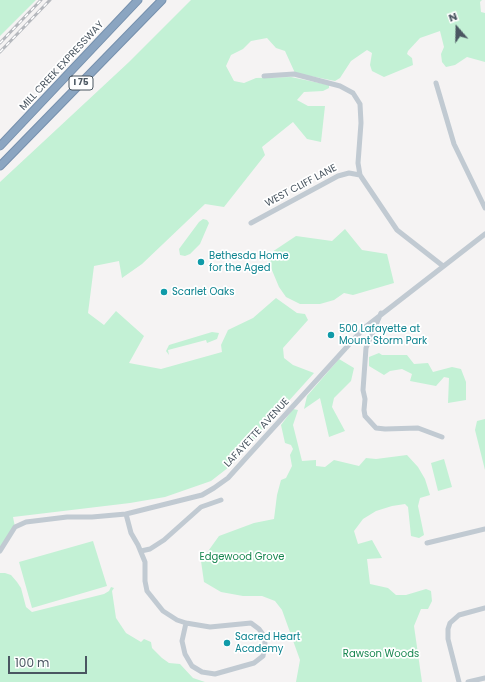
<!DOCTYPE html>
<html>
<head>
<meta charset="utf-8">
<style>
	body { margin:0 }
	#map { position:relative; width:485px; height:682px; overflow:hidden; background:#f5f3f3; font-family:Poppins,sans-serif }
	canvas { display:block }
	.north { position:absolute; left:437px; top:8px; width:40px; height:40px; -webkit-text-stroke:3px #fff; paint-order:stroke; rotate:340deg; font-size:11px; font-weight:700; line-height:16px; text-align:center; color:#4a5661 }
	.north::after { content:''; display:block; margin:auto; width:14px; height:18px; background:#4a5661; clip-path:polygon(50% 0,100% 100%,50% 72%,0 100%) }
	.scale { position:absolute; left:8px; top:656px; width:79px; height:18px; box-sizing:border-box; border:2px solid #4a5661; border-top:0; padding-left:5px; font-size:12px; line-height:14px; white-space:nowrap; color:#4a5661; -webkit-text-stroke:3px #fff; paint-order:stroke }
</style>
</head>
<body>
<div id="map">
<canvas width="485" height="682"></canvas>
<div class="north">N</div>
<div class="scale">100 m</div>
</div>
<script>
const context = document.querySelector('canvas').getContext('2d');
context.lineJoin = 'round';
function fillPath(path, color) {
  context.fillStyle = color;
  context.fill(path, 'evenodd');
}
function poly(rows) {
  const path = new Path2D();
  for (const r of rows) {
    path.moveTo(r[0], r[1]);
    for (let i = 2; i < r.length; i += 2) path.lineTo(r[i], r[i + 1]);
  }
  return path;
}
function strokePath(path, color, width, dash) {
  context.strokeStyle = color;
  context.lineWidth = width;
  context.lineCap = dash ? 'butt' : 'round';
  context.setLineDash(dash || []);
  context.stroke(path);
}
function label(font, color, halo, rows, align = 'center') {
  context.font = font + ' Poppins,sans-serif';
  context.lineWidth = 3.5;
  context.setLineDash([]);
  context.textBaseline = 'middle';
  context.strokeStyle = halo;
  context.fillStyle = color;
  for (const [text, x, y, turn = 0] of rows) {
    context.save();
    context.translate(x, y);
    context.rotate((+turn || 0) * Math.PI / 180);
    context.textAlign = isNaN(turn) ? turn : align;
    if (halo) context.strokeText(text, 0, 0);
    context.fillText(text, 0, 0);
    context.restore();
  }
}
const green = poly([
	[0,0,36,0,0,36],
	[191,0,482,0,480,2,481,12,485,13,485,62,467,57,455,65,446,67,442,62,441,54,444,47,440,31,420,38,408,51,407,54,412,58,413,65,384,77,372,71,370,65,372,53,367,50,351,61,340,78,335,81,295,73,285,51,276,48,267,38,251,41,243,49,231,55,226,66,234,81,244,83,256,78,291,77,329,85,329,88,323,91,304,92,297,100,308,106,325,106,321,142,307,139,293,122,262,147,265,155,224,207,205,204,142,264,122,278,119,261,94,266,88,313,104,325,116,311,144,336,129,363,161,369,222,352,221,345,228,330,253,318,276,298,297,313,305,314,308,320,283,348,284,358,293,365,314,373,229,467,211,481,165,497,130,503,13,517,15,527,0,551,0,182,129,62],
	[203,219,207,220,209,223,200,244,190,254,185,256,180,255,179,249,199,222],
	[345,229,362,250,387,254,394,283,353,295,344,293,334,300,320,304,300,304,286,297,279,287,266,256,296,236,332,241],
	[212,332,219,333,217,339,207,343,206,340,168,350,169,355,166,351,169,345],
	[379,353,382,355,407,355,414,364,428,363,433,372,452,367,461,369,466,382,466,400,448,403,449,378,444,377,436,386,410,381,412,374,402,369,390,371,384,375,369,366,369,357],
	[339,359,354,368,351,381,334,398,332,407,345,431,329,437,320,398,304,409,307,396],
	[293,409,298,410,293,425,302,461,316,460,316,466,325,467,334,460,359,466,366,458,376,459,407,455,418,467,425,479,430,495,420,498,418,506,424,535,419,538,411,536,408,507,405,504,392,506,376,511,363,519,354,531,358,544,372,540,382,558,367,559,370,584,388,588,396,595,406,595,426,589,431,591,432,601,428,609,421,609,414,626,422,682,296,682,300,660,282,610,275,601,262,596,243,596,221,592,204,582,201,561,219,536,254,523,274,519,277,495,281,480,286,478,292,466,290,455,293,449,291,445,285,443,281,425],
	[485,419,485,470,475,430,477,421],
	[444,459,452,487,438,491,431,463],
	[93,541,107,586,32,608,19,562],
	[0,573,5,573,11,575,17,582,21,588,26,607,32,612,104,594,109,591,111,587,114,588,112,591,116,618,126,633,141,642,144,639,151,642,152,648,162,658,169,663,180,664,193,678,205,682,217,682,0,682]
]);
const minor = poly([
	[264,76,294,74,340,86,353,93,360,104,361,123,358,163,360,175,397,230,443,266],
	[436,83,454,144,485,208],
	[251,223,338,176,349,173,360,175],
	[381,313,366,348,363,390,365,399,364,410,365,416,376,428,385,429,418,428,442,437],
	[126,514,131,533,138,545,145,562,145,581,147,591,163,611,177,620,186,623],
	[427,543,485,529],
	[0,551,15,527,26,522,67,517,92,517,126,514,202,495,214,488,228,478,246,458,364,328,485,234],
	[141,551,150,549,164,540,201,507,221,500],
	[186,623,210,627,251,623,259,629,264,636,265,644,263,656,254,663,215,674,202,672,192,666,185,654,182,641,186,623],
	[459,682,448,639,448,629,450,623,459,615,485,608],
	[468,682,485,678]
]);
const highway = poly([
	[0,146,138,0],
	[0,166,162,0]
]);
const rail = poly([
	[0,43,41,0],
	[0,52,50,0]
]);
const markers = [
	[201,262,4,"#0f9aa8"],
	[164,292,4,"#0f9aa8"],
	[331,335,4,"#0f9aa8"],
	[227,643,4,"#0f9aa8"]
];
const shields = [
	[81,83,24]
];
const shieldNames = [
	["I 75",81,83]
];
const streetNames = [
	["MILL CREEK EXPRESSWAY",62,66,-47],
	["WEST CLIFF LANE",301,186,-28],
	["LAFAYETTE AVENUE",257,433,-47]
];
const cultureNames = [
	["Bethesda Home",209,256],
	["for the Aged",209,268],
	["Scarlet Oaks",172,292],
	["500 Lafayette at",339,329],
	["Mount Storm Park",339,341],
	["Sacred Heart",235,637],
	["Academy",235,649]
];
const parkNames = [
	["Edgewood Grove",242,557],
	["Rawson Woods",381,654]
];
fillPath(green, '#c3f1d5');
strokePath(highway, '#7690ad', 9);
strokePath(minor, '#c1cad2', 5);
strokePath(highway, '#8ba5c1', 7);
strokePath(rail, '#b5b8bd', 3);
strokePath(rail, '#fff', 1.5, [4.5]);
for (const [x, y, r, color] of markers) {
  const dot = new Path2D();
  dot.arc(x, y, r, 0, 2 * Math.PI);
  context.fillStyle = color;
  context.fill(dot);
  strokePath(dot, '#fff', 1.5);
}
for (const [x, y, w] of shields) {
  const box = new Path2D();
  box.roundRect(x - w / 2, y - 7, w, 14, 3);
  context.fillStyle = '#fff';
  context.fill(box);
  strokePath(box, '#4a5661', 1);
}
label('bold 9px', '#4a5661', null, shieldNames);
label('10px', '#4a5661', '#fff', streetNames);
label('10px', '#0d838f', '#fff', cultureNames, 'left');
label('10px', '#17864f', '#fff', parkNames);
</script>
</body>
</html>
